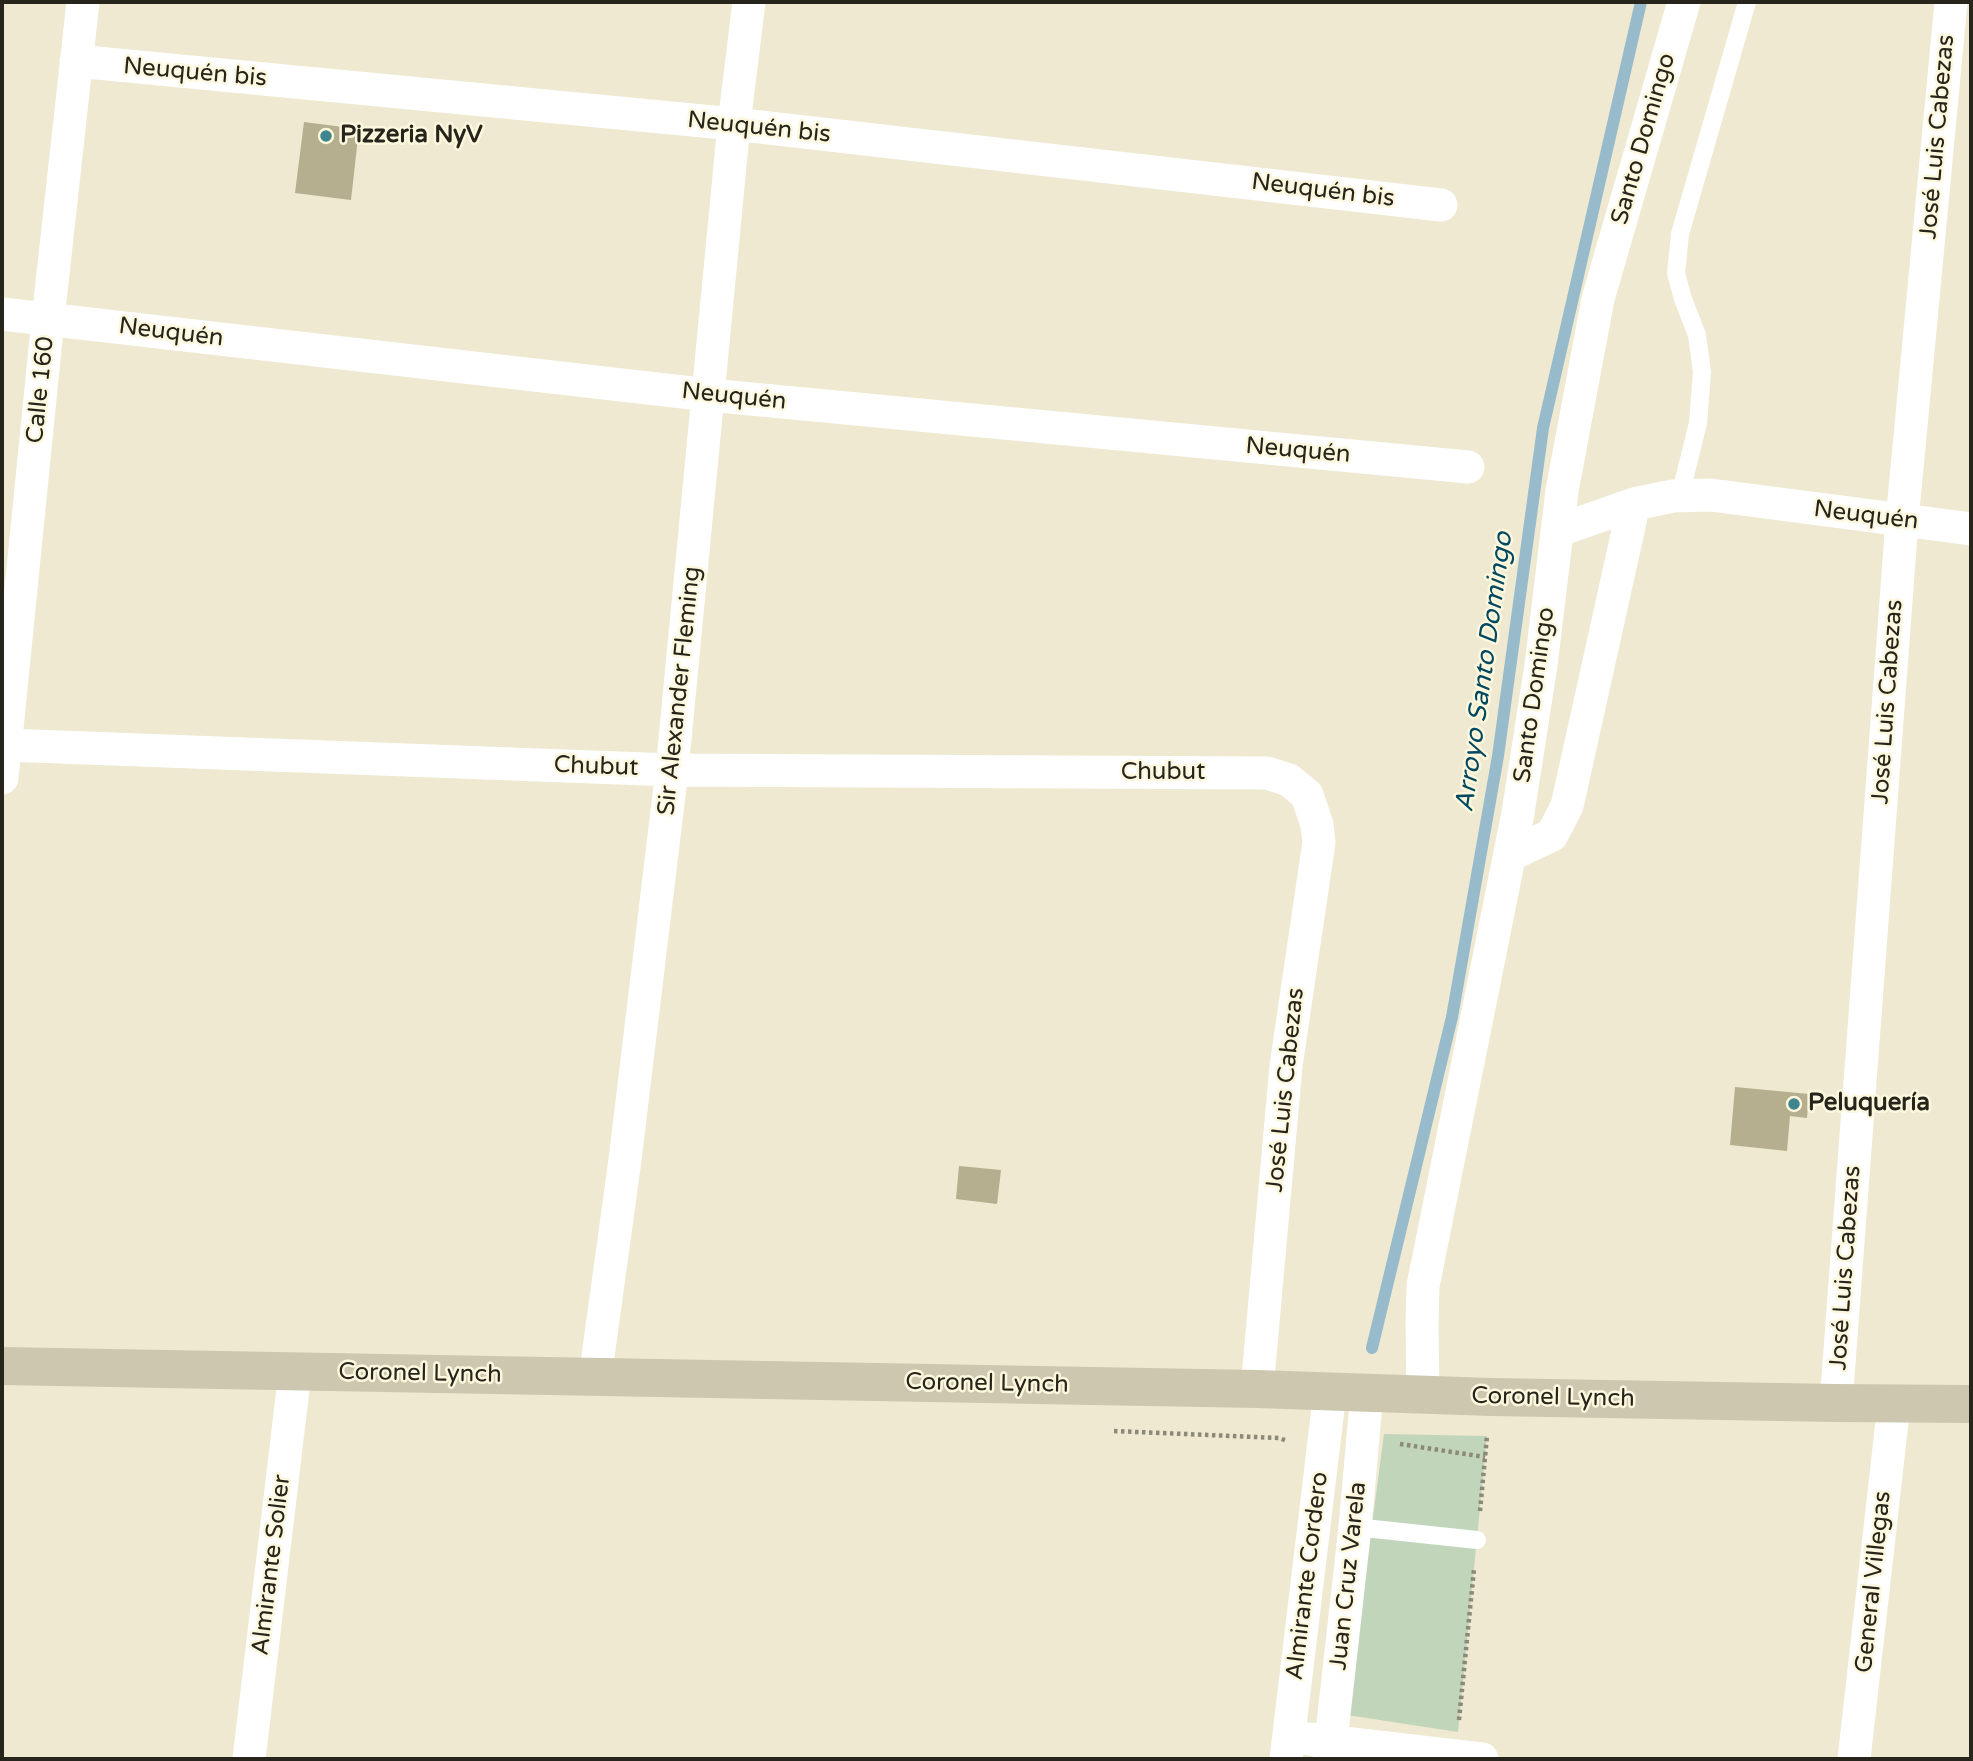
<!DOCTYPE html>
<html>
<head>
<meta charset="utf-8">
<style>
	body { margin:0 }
	#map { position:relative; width:1973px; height:1761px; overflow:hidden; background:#eee9d0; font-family:"Varela Round",sans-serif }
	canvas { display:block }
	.frame { position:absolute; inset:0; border:4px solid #26241b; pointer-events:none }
</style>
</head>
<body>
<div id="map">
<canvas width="1973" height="1761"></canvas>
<div class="frame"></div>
</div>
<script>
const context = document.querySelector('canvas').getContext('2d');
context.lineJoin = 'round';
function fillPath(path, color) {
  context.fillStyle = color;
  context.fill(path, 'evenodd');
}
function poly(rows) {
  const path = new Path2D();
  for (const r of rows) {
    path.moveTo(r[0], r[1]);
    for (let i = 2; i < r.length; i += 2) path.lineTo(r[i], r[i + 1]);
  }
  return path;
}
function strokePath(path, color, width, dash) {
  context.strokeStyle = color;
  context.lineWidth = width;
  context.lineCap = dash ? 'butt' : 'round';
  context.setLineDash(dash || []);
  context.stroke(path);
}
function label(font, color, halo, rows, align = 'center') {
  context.font = font + ' "Varela Round",sans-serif';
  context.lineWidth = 5;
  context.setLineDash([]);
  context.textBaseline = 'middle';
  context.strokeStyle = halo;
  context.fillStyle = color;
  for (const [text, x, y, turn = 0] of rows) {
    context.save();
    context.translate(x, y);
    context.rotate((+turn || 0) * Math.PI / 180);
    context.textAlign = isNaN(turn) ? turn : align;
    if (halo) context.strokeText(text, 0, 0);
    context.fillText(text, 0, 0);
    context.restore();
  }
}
const green = poly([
	[1384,1434,1487,1436,1458,1732,1347,1715]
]);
const stream = poly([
	[1372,1348,1452,1017,1498,756,1543,428,1641,2]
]);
const building = poly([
	[304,122,359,129,351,200,295,193],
	[1735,1087,1809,1094,1807,1118,1790,1116,1787,1151,1730,1145],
	[959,1166,1001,1170,997,1204,956,1199]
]);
const path = poly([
	[1114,1431,1279,1438,1287,1441],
	[1400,1444,1485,1457],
	[1480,1511,1487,1436],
	[1459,1720,1474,1569]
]);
const lane = poly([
	[1680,496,1698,423,1702,372,1697,335,1683,299,1676,273,1680,234,1747,2],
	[1355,1527,1477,1540]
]);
const street = poly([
	[76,61,734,124,1441,205],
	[2,314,709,395,1468,467],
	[1557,531,1634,504,1673,496,1711,495,1971,529],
	[6,745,672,770,1267,773,1289,780,1307,795,1317,825,1319,842,1286,1066,1257,1389],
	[2,778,48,319,83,2],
	[1510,855,1552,835,1567,806,1634,504],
	[595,1378,625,1160,672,770,734,124,749,2],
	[1423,1394,1422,1323,1423,1286,1518,813,1541,665,1562,491,1598,299,1684,2],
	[1836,1403,1902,521,1951,2],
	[1309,1739,1482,1759],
	[249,1759,295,1372],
	[1286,1759,1330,1392],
	[1329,1759,1355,1527,1367,1392],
	[1854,1759,1894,1404]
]);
const secondary = poly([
	[2,1366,1257,1389,1492,1397,1836,1403,1971,1404]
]);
const markers = [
	[326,136,7,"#3e858d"],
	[1794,1104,7,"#3e858d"]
];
const streetNames = [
	["Neuquén bis",195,73,5],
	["Neuquén bis",759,128,6],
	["José Luis Cabezas",1938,137,-85],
	["Santo Domingo",1644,139,-74],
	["Neuquén bis",1323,191,7],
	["Neuquén",171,333,7],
	["Calle 160",41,390,-84],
	["Neuquén",734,397,6],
	["Neuquén",1298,451,5],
	["Neuquén",1866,516,7],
	["Sir Alexander Fleming",680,691,-84],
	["Santo Domingo",1535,695,-82],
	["José Luis Cabezas",1888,702,-86],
	["Chubut",596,767,2],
	["Chubut",1163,773],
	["José Luis Cabezas",1286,1090,-84],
	["José Luis Cabezas",1846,1268,-86],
	["Coronel Lynch",420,1374,1],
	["Coronel Lynch",987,1384,1],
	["Coronel Lynch",1553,1398,1],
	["Almirante Solier",272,1565,-83],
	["Almirante Cordero",1308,1576,-83],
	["Juan Cruz Varela",1349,1576,-84],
	["General Villegas",1874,1582,-84]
];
const poiNames = [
	["Pizzeria NyV",340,136],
	["Peluquería",1808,1104]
];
const waterNames = [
	["Arroyo Santo Domingo",1485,672,-82]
];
fillPath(green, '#c1d5ba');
strokePath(stream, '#98bbcb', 12);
fillPath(building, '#b5af8f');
strokePath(path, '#8c8978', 4.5, [3.5, 3.5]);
strokePath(lane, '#fff', 18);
strokePath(street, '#fff', 33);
strokePath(secondary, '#cdc7b0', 38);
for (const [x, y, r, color] of markers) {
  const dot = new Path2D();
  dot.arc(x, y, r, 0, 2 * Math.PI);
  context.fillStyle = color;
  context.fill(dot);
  strokePath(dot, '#fcf7dd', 2.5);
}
label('24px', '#26241b', '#fcf7dd', streetNames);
label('bold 24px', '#26241b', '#fcf7dd', poiNames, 'left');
label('italic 26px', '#004860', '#fcf7dd', waterNames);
</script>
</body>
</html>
